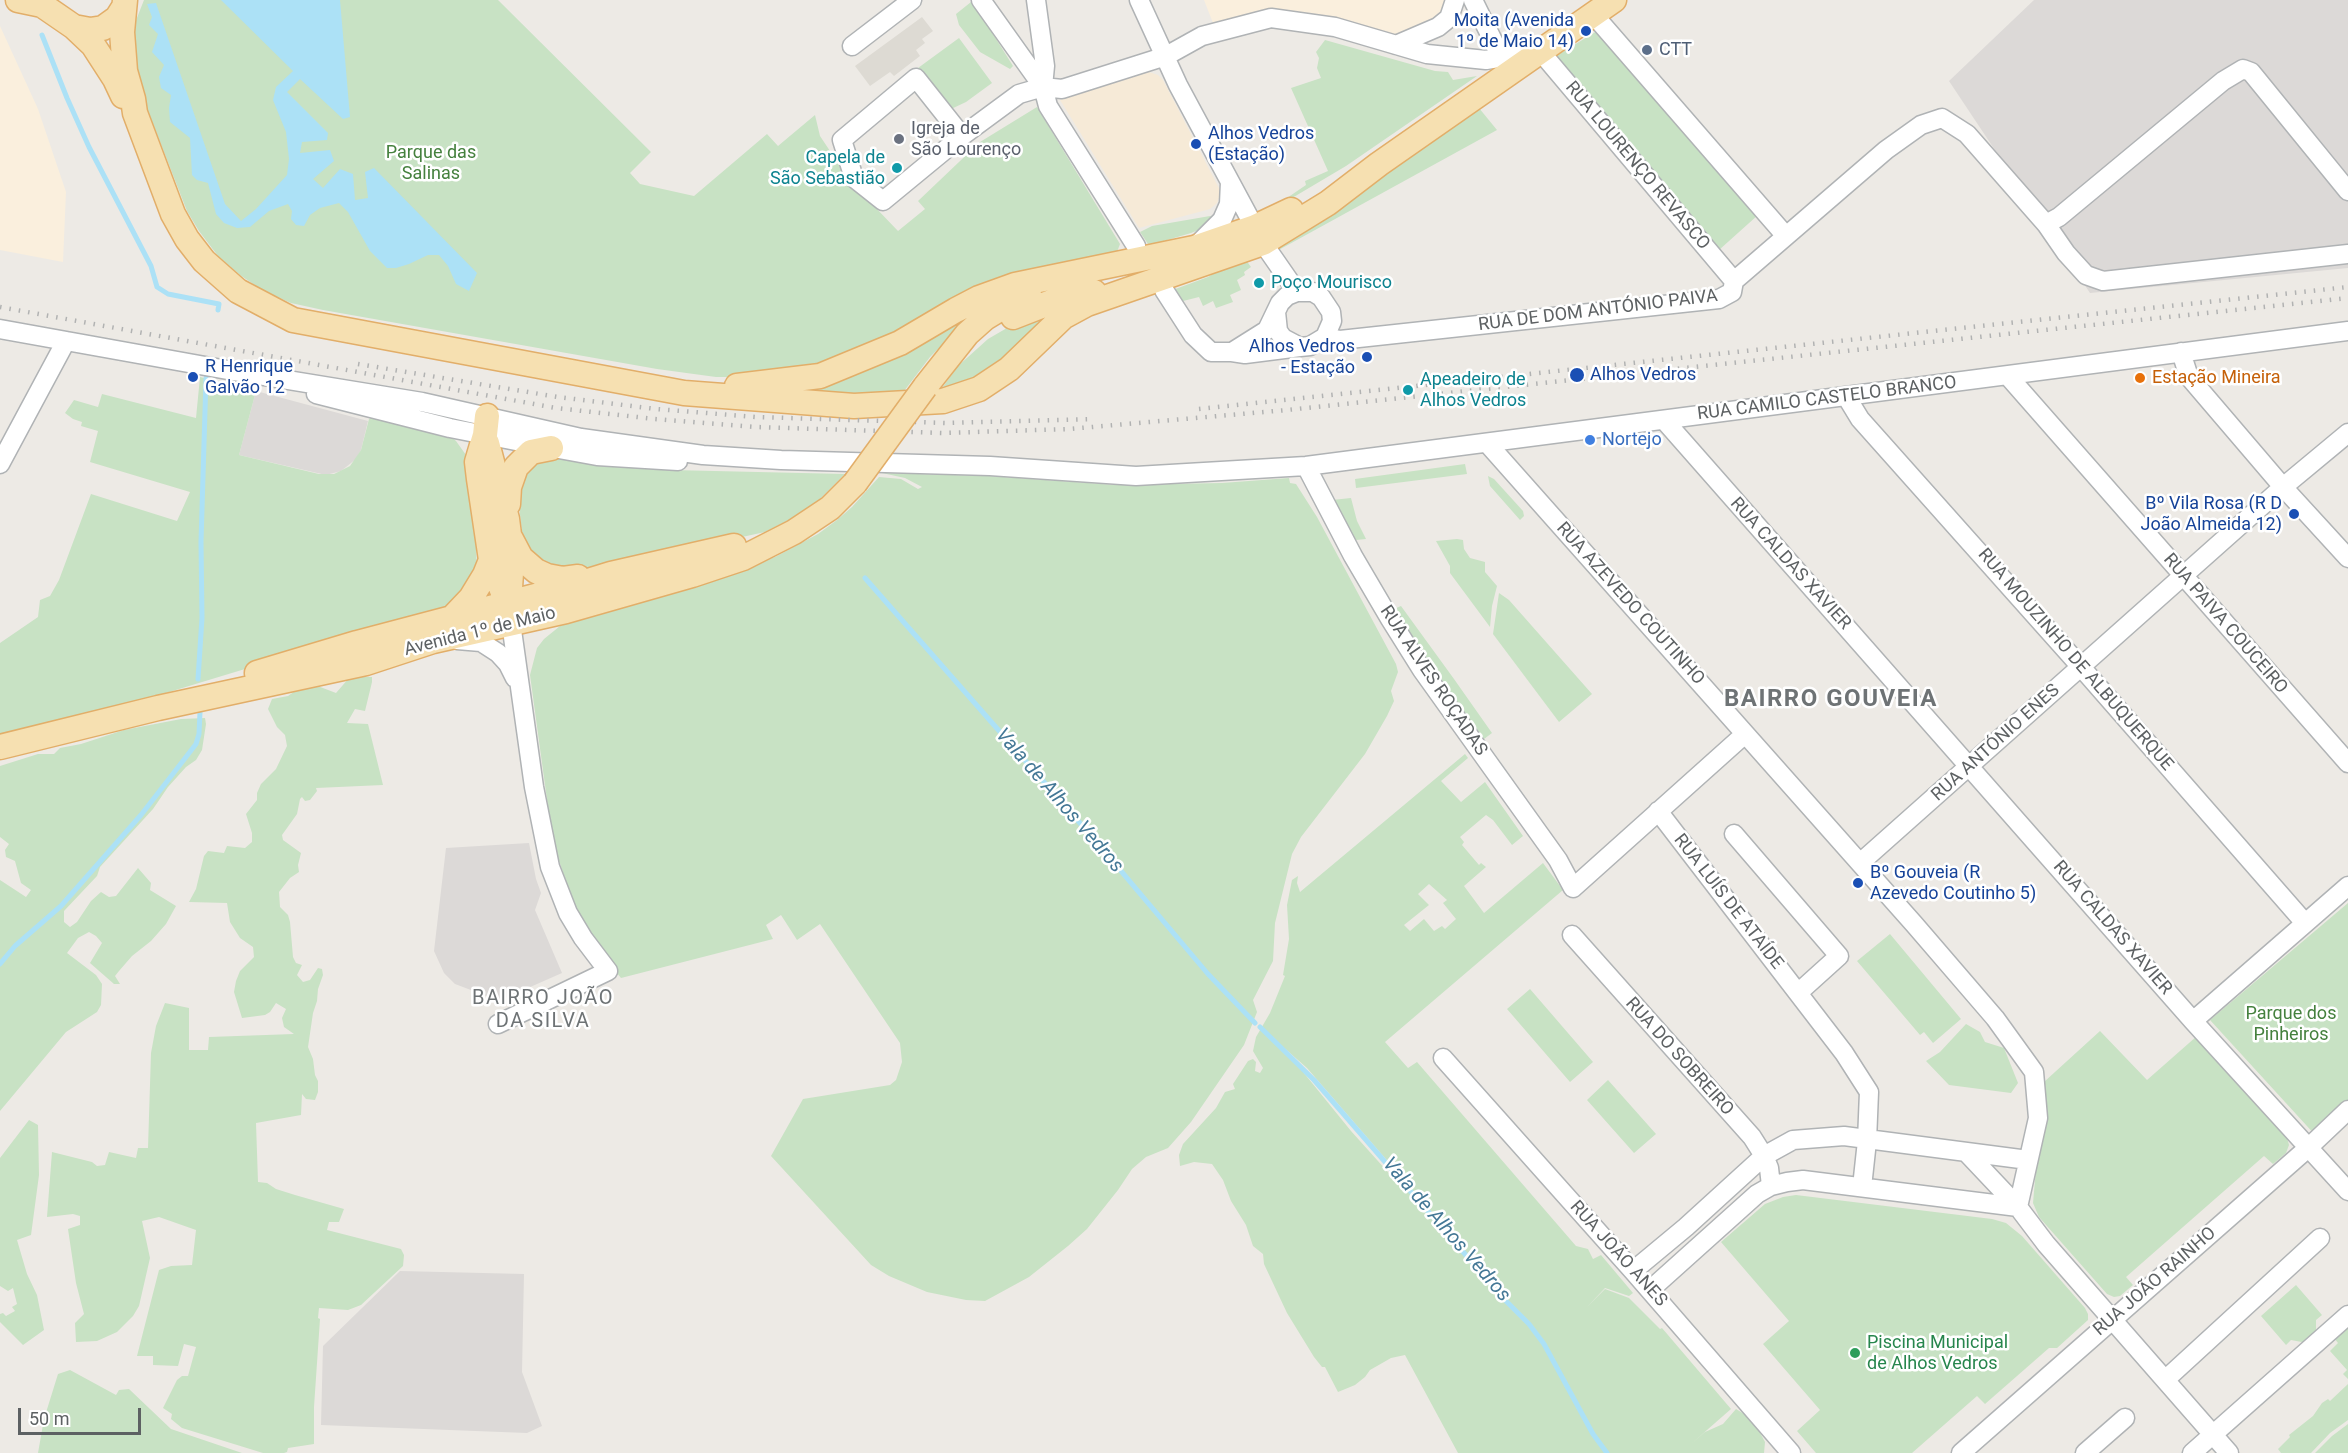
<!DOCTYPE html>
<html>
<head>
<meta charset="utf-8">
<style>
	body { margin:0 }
	#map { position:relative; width:2348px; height:1453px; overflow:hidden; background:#edeae5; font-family:Roboto,sans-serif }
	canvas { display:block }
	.scale { position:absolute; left:18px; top:1408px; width:123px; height:27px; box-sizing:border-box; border:3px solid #5d6163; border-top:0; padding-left:8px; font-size:18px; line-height:21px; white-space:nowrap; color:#5d6163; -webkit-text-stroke:4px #fff; paint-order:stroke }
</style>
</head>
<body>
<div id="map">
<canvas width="2348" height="1453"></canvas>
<div class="scale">50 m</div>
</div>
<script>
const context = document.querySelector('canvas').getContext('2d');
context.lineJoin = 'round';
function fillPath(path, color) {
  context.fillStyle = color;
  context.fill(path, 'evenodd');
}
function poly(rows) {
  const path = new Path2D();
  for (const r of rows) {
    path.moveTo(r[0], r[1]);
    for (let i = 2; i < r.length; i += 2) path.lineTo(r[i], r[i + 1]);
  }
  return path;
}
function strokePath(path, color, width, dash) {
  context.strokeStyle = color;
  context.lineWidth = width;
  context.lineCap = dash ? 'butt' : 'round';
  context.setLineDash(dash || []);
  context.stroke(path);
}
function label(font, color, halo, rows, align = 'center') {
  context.font = font + ' Roboto,sans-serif';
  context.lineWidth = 5;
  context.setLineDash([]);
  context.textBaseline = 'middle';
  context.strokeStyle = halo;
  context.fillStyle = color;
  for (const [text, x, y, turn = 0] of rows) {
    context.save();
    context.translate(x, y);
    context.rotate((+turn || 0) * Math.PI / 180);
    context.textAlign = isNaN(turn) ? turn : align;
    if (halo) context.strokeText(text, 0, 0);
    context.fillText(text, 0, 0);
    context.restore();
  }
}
const commercial = poly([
	[1204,0,1459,0,1417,41,1283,14,1215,28],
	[0,26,38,109,66,192,63,262,0,250]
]);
const industrial = poly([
	[2034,0,2348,0,2348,268,2090,293,1949,81],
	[256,391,368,421,361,450,356,459,341,471,326,475,239,455],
	[529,843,536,879,541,893,535,910,562,973,503,999,492,998,455,984,444,973,434,951,446,848],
	[400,1271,524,1274,522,1372,542,1426,527,1433,321,1425,323,1346]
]);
const education = poly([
	[922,17,933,31,922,39,925,43,916,50,920,56,894,76,890,72,870,86,855,66]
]);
const green = poly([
	[144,0,498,0,651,152,630,173,640,184,694,196,767,134,778,146,815,115,820,136,850,181,898,231,925,209,918,201,980,142,1037,107,1120,244,1117,252,890,338,843,360,760,377,716,377,657,369,323,310,291,303,262,290,240,275,218,256,199,231,187,211,148,111,137,72,133,28],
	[971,2,973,2,1013,66,1010,69,980,52,959,25,956,14],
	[1597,31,1758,215,1719,250,1556,56],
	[959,38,992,83,966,102,949,110,918,68],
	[1325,40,1435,71,1448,72,1453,80,1477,76,1346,166,1287,201,1284,200,1306,185,1305,181,1328,171,1291,88,1321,78,1317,68,1319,58,1316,52],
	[1479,108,1497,130,1275,252,1276,247],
	[1210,216,1215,218,1211,225,1191,233,1157,243,1148,244,1140,232,1152,226],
	[1243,256,1251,267,1244,272,1245,275,1237,280,1241,290,1230,295,1233,302,1216,308,1213,301,1203,306,1199,297,1179,302,1170,291,1208,277],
	[995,298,949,338,930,357,901,395,835,396,790,388],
	[1055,315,994,372,937,395,958,366,988,339,1019,321],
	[200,377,213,380,214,384,256,391,239,455,319,474,334,474,350,466,361,450,369,419,373,416,449,435,456,441,466,455,476,542,477,576,446,608,156,696,0,736,0,643,38,617,40,600,50,596,59,580,91,494,177,521,190,492,90,462,98,431,81,426,82,422,73,419,65,413,74,400,98,407,102,394,196,418],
	[547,455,671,470,845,474,815,504,799,515,765,532,572,574,537,563,523,540,517,489,521,472],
	[1465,464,1467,474,1356,488,1355,479],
	[882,473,989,476,1116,485,1222,483,1289,478,1290,483,1296,484,1317,517,1396,664,1398,672,1391,691,1394,701,1387,716,1365,754,1301,837,1292,854,1275,923,1273,961,1253,1000,1257,1012,1244,1045,1191,1122,1168,1148,1146,1157,1132,1169,1118,1190,1087,1229,1068,1246,1029,1277,985,1301,966,1300,927,1292,889,1276,871,1265,771,1156,803,1099,890,1085,896,1080,902,1062,900,1043,820,924,797,940,781,915,766,925,773,939,621,978,597,949,599,946,574,904,557,855,551,829,530,675,537,648,544,639,560,626,775,557,818,534,837,520,852,507,879,477,901,479,918,489,922,487,905,478],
	[1488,476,1494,479,1523,511,1524,516,1520,520,1490,486],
	[1351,498,1357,521,1366,539,1356,540,1353,538,1332,500],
	[1457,539,1463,540,1464,549,1470,558,1485,562,1485,572,1497,586,1492,606,1490,627,1450,573,1450,566,1436,541],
	[1499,593,1509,600,1592,694,1559,722,1493,634],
	[1401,606,1454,679,1492,733,1484,739,1435,671,1394,609],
	[355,677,372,677,372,682,365,711,355,709,347,723,368,724,383,785,316,788,317,791,310,800,305,801,302,797,300,799,297,814,282,835,283,840,301,853,298,865,299,872,290,878,279,892,280,907,288,915,290,922,293,957,296,963,302,965,297,975,303,982,310,980,318,968,322,969,323,975,318,989,317,1001,313,1013,308,1047,313,1059,315,1075,318,1081,318,1092,315,1100,306,1099,302,1094,301,1115,256,1123,258,1182,267,1183,276,1189,295,1195,344,1209,339,1222,329,1222,327,1230,401,1249,404,1255,403,1266,361,1305,348,1310,319,1308,318,1318,320,1319,314,1407,314,1444,288,1448,287,1452,284,1453,263,1453,182,1428,171,1419,172,1414,163,1408,177,1380,182,1376,188,1376,196,1347,184,1344,178,1366,153,1365,153,1356,137,1356,159,1270,171,1266,192,1265,196,1230,159,1217,142,1221,150,1258,139,1306,133,1316,117,1332,97,1341,76,1342,75,1323,84,1314,76,1283,68,1229,80,1225,80,1216,73,1214,47,1217,52,1152,92,1162,97,1166,105,1165,109,1152,136,1158,138,1148,148,1148,151,1053,156,1026,165,1003,189,1008,189,1050,208,1050,209,1037,294,1034,284,1027,282,1018,286,1009,276,1003,270,1012,265,1015,242,1018,234,992,236,981,240,971,254,957,253,947,240,938,230,922,227,903,189,902,196,889,204,856,208,851,224,853,227,846,245,848,252,842,252,833,246,814,257,800,257,793,261,784,276,769,287,746,285,735,277,727,268,709,272,699,288,696,295,691,315,685,336,693,349,678],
	[205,718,206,724,202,750,196,760,186,767,168,787,153,809,100,867,97,876,64,911,64,922,70,927,77,922,91,901,101,892,109,897,116,896,138,868,151,883,150,890,176,906,166,924,151,941,132,956,119,971,115,976,120,984,114,984,90,963,102,943,96,936,89,932,78,938,67,953,96,975,102,984,101,1005,97,1012,66,1032,0,1111,0,880,26,897,31,890,21,883,15,861,6,857,5,850,9,844,0,837,0,766,38,754,54,754,60,748,81,744,124,730,181,719],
	[1465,754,1468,758,1441,781,1461,802,1485,782,1523,836,1512,845,1493,820,1486,815,1460,837,1464,842,1462,845,1479,865,1481,863,1486,867,1464,886,1484,913,1543,863,1563,890,1385,1042,1408,1068,1417,1062,1576,1246,1588,1249,1593,1259,1601,1255,1633,1293,1629,1296,1605,1288,1587,1307,1605,1289,1629,1298,1660,1329,1662,1328,1731,1409,1691,1444,1705,1432,1723,1424,1736,1409,1749,1417,1758,1429,1765,1442,1764,1453,1458,1453,1405,1355,1391,1358,1370,1370,1365,1377,1355,1385,1338,1392,1325,1367,1322,1367,1314,1357,1287,1313,1264,1264,1263,1254,1253,1246,1246,1225,1231,1201,1223,1180,1212,1164,1194,1162,1180,1166,1179,1155,1183,1144,1216,1108,1225,1092,1235,1089,1233,1084,1248,1061,1253,1059,1256,1062,1255,1071,1260,1073,1263,1068,1253,1051,1256,1037,1270,1013,1285,976,1283,975,1289,939,1287,905,1292,880,1298,876,1297,883,1300,892],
	[1429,884,1447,900,1443,903,1456,919,1445,929,1442,926,1434,931,1424,919,1410,931,1404,925,1429,905,1418,894],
	[1282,1046,1307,1068,1410,1187,1404,1190,1351,1131],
	[2348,903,2348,1110,2317,1137,2210,1020],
	[1890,934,1961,1019,1933,1043,1924,1032,1920,1035,1857,961],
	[1530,989,1593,1062,1570,1082,1507,1009],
	[1966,1024,1980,1032,1985,1042,2004,1048,2018,1083,2011,1093,1949,1085,1926,1061,1940,1052],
	[2100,1031,2147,1080,2197,1036,2287,1138,2289,1145,2286,1153,2273,1164,2264,1156,2126,1277,2133,1285,2120,1296,2114,1297,2107,1294,2039,1217,2033,1203,2038,1146,2047,1108,2044,1082],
	[1608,1080,1656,1134,1634,1153,1587,1100],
	[29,1120,38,1125,39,1175,31,1235,17,1240,27,1274,37,1295,44,1330,23,1345,0,1322,0,1314,3,1313,6,1316,15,1311,12,1307,17,1304,13,1288,8,1291,0,1286,0,1158],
	[1796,1195,1992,1219,2006,1223,2022,1236,2085,1308,2088,1314,2088,1320,2057,1348,2049,1348,1985,1404,1977,1396,1912,1453,1816,1453,1797,1431,1820,1410,1763,1344,1789,1321,1721,1242,1765,1204,1783,1197],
	[2296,1285,2322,1315,2316,1320,2316,1335,2307,1343,2291,1340,2286,1345,2261,1316],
	[2348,1326,2348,1379,2343,1374,2347,1370,2330,1351,2338,1343,2334,1338],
	[70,1370,116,1395,119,1390,129,1389,171,1429,242,1453,38,1453,44,1419,58,1374],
	[2348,1384,2348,1420,2330,1433,2311,1453,2281,1453,2278,1449,2290,1437,2289,1435,2313,1416,2322,1403,2328,1399,2330,1401],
	[2348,1424,2348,1453,2315,1453,2332,1436]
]);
const sand = poly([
	[1149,72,1158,75,1163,80,1221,192,1217,203,1210,209,1139,228,1060,100]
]);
const water = poly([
	[221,0,340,0,350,117,343,119,300,79,287,92,328,133,327,140,302,142,300,153,330,150,334,161,313,179,323,188,340,169,353,174,355,200,368,198,365,172,374,168,477,273,469,291,456,284,448,266,439,255,428,255,409,264,396,268,387,268,370,251,348,212,339,203,320,208,310,215,304,226,296,225,291,219,292,211,288,204,269,211,250,227,237,228,224,223,216,214,208,183,197,180,192,175,190,138,170,122,169,108,171,95,161,88,159,77,164,65,152,52,158,34,149,25,152,17,147,4,156,3,225,204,241,221,256,209,287,175,289,159,286,132,273,100,276,87,293,71]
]);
const stream = poly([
	[42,35,67,98,89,147,151,266,157,287,168,294,219,304,218,310],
	[865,578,1094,839,1208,974,1255,1023],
	[198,679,202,618,201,542,206,378],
	[0,964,15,946,61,906,141,815,186,757,196,744,199,734,200,712],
	[1260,1027,1314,1080,1504,1299,1529,1324,1544,1344,1593,1434,1607,1453]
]);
const minor = poly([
	[981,0,1043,87,1048,106,1136,246],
	[1036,0,1045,66,1043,87],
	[1139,0,1178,85,1263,243,1297,292],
	[1473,0,1501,57],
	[1593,14,1785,235],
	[1396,45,1438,27,1449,18,1455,0],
	[852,46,912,0],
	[962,136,916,78,842,140,854,178,883,201,962,136,1019,94,1043,87,1062,89,1166,56,1202,36,1271,18,1335,27,1427,54,1486,60,1540,51,1734,281],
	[2046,224,2059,217,2223,81,2243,69,2251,72,2348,191],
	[1198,244,1222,220,1229,204,1230,182],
	[1164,290,1193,335,1211,352,1232,352],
	[1276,312,1278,331,1283,338,1300,347,1310,346,1325,337,1332,321,1331,312,1321,297,1313,292,1297,292,1287,296,1280,303,1267,330,1232,352,1245,354,1300,347],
	[0,329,233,371,422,402,581,438,703,455,781,460,990,466,1136,476,1306,466,2348,331],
	[1325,337,1340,340,1719,299,1732,292,1734,281,1886,150,1921,125,1942,118,1967,134,2046,224,2066,253,2086,275,2103,281,2348,254],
	[2181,352,2189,377,2283,487,2348,558],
	[2008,376,2348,763],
	[316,394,450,428,526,443,597,456,678,461],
	[1846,396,1860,419,2081,667,2305,923],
	[1664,420,2193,1021,2348,1191],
	[1487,443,1914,924,1995,1018,2034,1072,2038,1118,2018,1207],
	[0,464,66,341],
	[1306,466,1353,556,1390,619,1422,670,1558,860,1573,888,1745,734],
	[457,640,481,642,498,653,508,664,515,678],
	[1658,811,1844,1053,1869,1092,1867,1141,1862,1187],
	[1734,834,1839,956,1798,993],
	[1860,863,2283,487,2348,433],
	[1572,935,1752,1137,1764,1156,1769,1168,1771,1186],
	[2193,1021,2348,886],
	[498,1024,608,971,583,938,568,913,550,867,534,787,511,623],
	[1443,1058,1633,1271,1791,1453],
	[1966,1152,2018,1207,2046,1244,2229,1453],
	[1633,1271,1686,1227,1764,1156,1793,1140,1844,1136,2028,1160],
	[1650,1290,1757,1194,1771,1186,1787,1182,1803,1180,2018,1207],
	[2165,1380,2320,1238],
	[1961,1453,2308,1148,2348,1110],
	[2085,1453,2125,1418],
	[2192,1453,2348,1315]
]);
const major = poly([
	[18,0,42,5,74,27,93,45,115,79,123,96],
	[125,0,122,32,125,71,133,99,135,113,173,214,187,239,204,261,238,291,293,320,684,393,854,406,943,401,979,389,1009,369,1063,317,1087,304,1263,243,1328,203,1379,164,1614,0],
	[74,27,90,30,103,28,117,18,124,7],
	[1013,317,1054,301,1094,292],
	[737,386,820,376,900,343,956,310,979,298,1015,285,1194,248,1255,227,1291,210],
	[925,387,967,334,985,318,1008,304,1029,295],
	[487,416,485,435,477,462,479,479,491,560,502,590,509,603],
	[487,443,507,519,512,558,509,603],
	[508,504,509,487,516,467,531,452,551,448],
	[511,539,521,558,536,571,547,576,563,579,578,577],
	[451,619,471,598,485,575,491,560],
	[257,673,357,643,569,587,611,574,734,546],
	[0,747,158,708,366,663,433,641,566,611,692,575,743,558,794,532,830,508,855,483]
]);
const rail = poly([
	[0,307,556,408,655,419,756,427,943,433,1069,429,1287,410,2348,298],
	[358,364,558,397,656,409,756,417,946,423,1092,419],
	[1199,409,2348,287]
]);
const majorBridge = poly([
	[855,483,925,387]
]);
const markers = [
	[1586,31,6,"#1a4fb4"],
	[1647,50,6,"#5c6f8a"],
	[899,139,6,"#6b7280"],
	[1196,144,6,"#1a4fb4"],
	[897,168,6,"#0f9aa8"],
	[1259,283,6,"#0f9aa8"],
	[1367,357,6,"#1a4fb4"],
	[1577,375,8,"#1a4fb4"],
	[193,377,6,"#1a4fb4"],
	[2140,378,6,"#e8710a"],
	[1408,390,6,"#0f9aa8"],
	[1590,440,6,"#3f7fe0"],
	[2294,514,6,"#1a4fb4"],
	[1858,883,6,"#1a4fb4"],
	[1855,1353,6,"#2e9e5b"]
];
const transitNames = [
	["Moita (Avenida",1574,21,"right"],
	["1º de Maio 14)",1574,42,"right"],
	["Alhos Vedros",1208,134],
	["(Estação)",1208,155],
	["Alhos Vedros",1355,347,"right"],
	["- Estação",1355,368,"right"],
	["R Henrique",205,367],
	["Galvão 12",205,388],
	["Alhos Vedros",1590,375],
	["Bº Vila Rosa (R D",2282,504,"right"],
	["João Almeida 12)",2282,525,"right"],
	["Bº Gouveia (R",1870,873],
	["Azevedo Coutinho 5)",1870,894]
];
const serviceNames = [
	["CTT",1659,50]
];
const worshipNames = [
	["Igreja de",911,129],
	["São Lourenço",911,150]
];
const parkNames = [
	["Parque das",431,153],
	["Salinas",431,174],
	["Parque dos",2291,1014],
	["Pinheiros",2291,1035]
];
const cultureNames = [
	["Capela de",885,158,"right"],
	["São Sebastião",885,179,"right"],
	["Poço Mourisco",1271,283],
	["Apeadeiro de",1420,380],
	["Alhos Vedros",1420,401]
];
const streetNames = [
	["RUA LOURENÇO REVASCO",1637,166,50],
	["RUA DE DOM ANTÓNIO PAIVA",1598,311,-7],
	["RUA CAMILO CASTELO BRANCO",1827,399,-7],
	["RUA CALDAS XAVIER",1790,564,48],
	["RUA AZEVEDO COUTINHO",1630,604,48],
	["RUA PAIVA COUCEIRO",2225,624,49],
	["Avenida 1º de Maio",480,632,-14],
	["RUA MOUZINHO DE ALBUQUERQUE",2075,660,49],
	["RUA ALVES ROÇADAS",1433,681,56],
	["RUA ANTÓNIO ENES",1996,743,-42],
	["RUA LUÍS DE ATAÍDE",1728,902,52],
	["RUA CALDAS XAVIER",2112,928,49],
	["RUA DO SOBREIRO",1679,1057,48],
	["RUA JOÃO ANES",1618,1254,48],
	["RUA JOÃO RAINHO",2155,1282,-41]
];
const foodNames = [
	["Estação Mineira",2152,378]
];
const shopNames = [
	["Nortejo",1602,440]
];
const leisureNames = [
	["Piscina Municipal",1867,1343],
	["de Alhos Vedros",1867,1364]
];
const waterNames = [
	["Vala de Alhos Vedros",1059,801,49],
	["Vala de Alhos Vedros",1446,1230,49]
];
const neighbourhoodNames = [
	["BAIRRO JOÃO",543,999],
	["DA SILVA",543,1022]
];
const districtNames = [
	["BAIRRO GOUVEIA",1831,700]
];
fillPath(commercial, '#faefdd');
fillPath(industrial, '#dcd9d7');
fillPath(education, '#dddad3');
fillPath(green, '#c8e2c4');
fillPath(sand, '#f6ead7');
fillPath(water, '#ace1f6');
strokePath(stream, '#ace1f6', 5);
strokePath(minor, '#b0b3b5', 21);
strokePath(major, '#e2ae69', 27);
strokePath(minor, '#fff', 18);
strokePath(major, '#f6e0b1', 24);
strokePath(rail, '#b1b2b2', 4.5, [1.5, 8]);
strokePath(majorBridge, '#e2ae69', 27, []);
strokePath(majorBridge, '#f6e0b1', 24);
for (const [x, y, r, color] of markers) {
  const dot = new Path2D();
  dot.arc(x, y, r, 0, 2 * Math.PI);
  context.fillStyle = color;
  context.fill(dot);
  strokePath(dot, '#fff', 2);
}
label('18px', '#164399', '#fff', transitNames, 'left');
label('18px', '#4e5e75', '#fff', serviceNames, 'left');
label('18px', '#5b616d', '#fff', worshipNames, 'left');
label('18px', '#45813e', '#fff', parkNames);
label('18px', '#0d838f', '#fff', cultureNames, 'left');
label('18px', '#5d6163', '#fff', streetNames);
label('18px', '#c56008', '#fff', foodNames, 'left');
label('18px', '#366cbe', '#fff', shopNames, 'left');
label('18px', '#27864d', '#fff', leisureNames, 'left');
label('italic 20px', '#447896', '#fff', waterNames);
context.letterSpacing = '1.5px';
label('20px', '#6e7375', '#fff', neighbourhoodNames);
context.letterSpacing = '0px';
context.letterSpacing = '1.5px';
label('bold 24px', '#6e7375', '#fff', districtNames);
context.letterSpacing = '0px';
</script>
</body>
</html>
